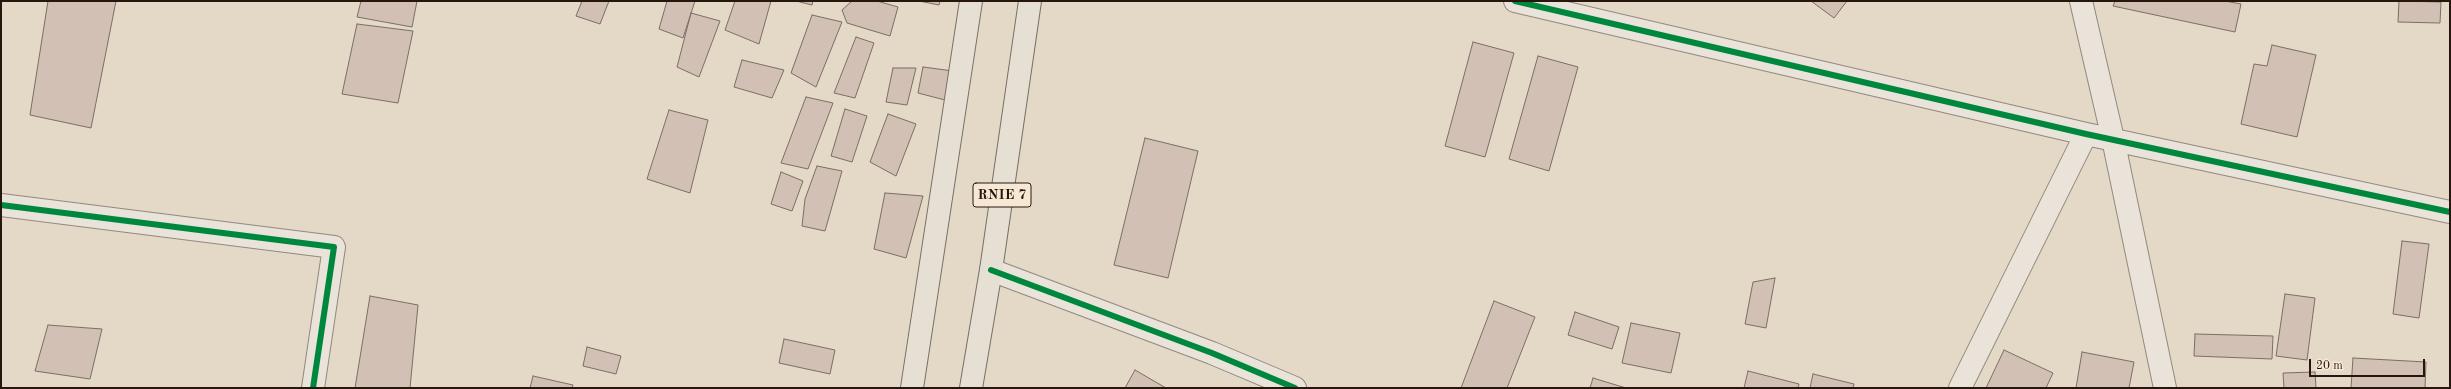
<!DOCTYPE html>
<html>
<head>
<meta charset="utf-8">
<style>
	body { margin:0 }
	#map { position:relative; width:2451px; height:389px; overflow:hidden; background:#e4d8c6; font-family:"Old Standard TT",serif }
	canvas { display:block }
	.frame { position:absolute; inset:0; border:2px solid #27160e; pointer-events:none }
	.scale { position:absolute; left:2309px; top:359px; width:116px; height:18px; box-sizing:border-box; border:2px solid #27160e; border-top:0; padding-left:5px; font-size:12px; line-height:14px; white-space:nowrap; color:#27160e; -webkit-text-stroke:3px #f6e8d2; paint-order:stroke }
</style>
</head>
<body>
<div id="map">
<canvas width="2451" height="389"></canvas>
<div class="frame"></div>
<div class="scale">20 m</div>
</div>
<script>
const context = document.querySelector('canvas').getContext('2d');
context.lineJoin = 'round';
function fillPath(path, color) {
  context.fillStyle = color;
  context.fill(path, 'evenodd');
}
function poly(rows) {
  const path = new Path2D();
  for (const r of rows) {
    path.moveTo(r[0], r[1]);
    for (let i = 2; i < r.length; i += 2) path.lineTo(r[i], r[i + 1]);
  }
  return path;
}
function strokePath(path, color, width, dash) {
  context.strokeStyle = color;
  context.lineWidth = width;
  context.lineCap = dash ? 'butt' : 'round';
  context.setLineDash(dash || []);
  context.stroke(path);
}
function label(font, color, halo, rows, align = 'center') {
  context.font = font + ' "Old Standard TT",serif';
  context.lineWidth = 3;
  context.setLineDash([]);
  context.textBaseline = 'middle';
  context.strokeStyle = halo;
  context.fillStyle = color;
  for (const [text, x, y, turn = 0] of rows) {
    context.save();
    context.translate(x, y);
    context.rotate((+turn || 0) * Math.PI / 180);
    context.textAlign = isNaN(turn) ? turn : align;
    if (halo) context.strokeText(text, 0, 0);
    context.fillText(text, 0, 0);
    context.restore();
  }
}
const building = poly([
	[48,1,116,1,91,128,30,115,48,1],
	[361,1,417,1,412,27,357,17,361,1],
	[582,1,609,1,600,24,576,16,582,1],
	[667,1,695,1,683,38,659,29,667,1],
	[735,1,771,1,759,44,725,30,735,1],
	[796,1,813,1,812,5,796,1],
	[852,1,877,1,898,7,890,36,847,23,842,10,852,1],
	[919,1,940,1,939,5,919,1],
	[1811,1,1847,1,1834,18,1811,1],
	[2115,1,2225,1,2241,4,2235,32,2113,6,2115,1],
	[2399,1,2441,2,2440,23,2398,22,2399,1],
	[691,13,720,21,699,77,677,67,691,13],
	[812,15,842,22,816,87,791,73,812,15],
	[357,24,413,31,398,103,342,94,357,24],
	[856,37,874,43,855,98,834,93,856,37],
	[1473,42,1514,53,1485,157,1445,146,1473,42],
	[2272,45,2316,55,2297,137,2241,124,2254,64,2267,66,2272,45],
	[1538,56,1578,67,1549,171,1509,159,1538,56],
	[742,60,784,70,772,98,734,87,742,60],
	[923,67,953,71,945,100,918,93,923,67],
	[893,68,916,68,907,105,886,102,893,68],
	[806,97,833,103,808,169,781,163,806,97],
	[845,109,867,116,852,162,831,156,845,109],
	[669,110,708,120,690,193,647,179,669,110],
	[888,114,916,124,896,176,870,162,888,114],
	[1145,138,1198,151,1168,278,1114,265,1145,138],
	[817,166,842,171,825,231,802,226,805,199,817,166],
	[781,172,803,181,792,211,771,204,781,172],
	[885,193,923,196,906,258,874,249,885,193],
	[2402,241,2429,244,2419,318,2393,314,2402,241],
	[1775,278,1766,328,1745,324,1753,282,1775,278],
	[2285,294,2315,298,2307,360,2276,356,2285,294],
	[370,296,418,305,410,388,355,388,370,296],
	[1494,301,1535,317,1507,388,1461,388,1494,301],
	[1575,312,1619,327,1612,349,1568,335,1575,312],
	[1631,323,1680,333,1671,373,1622,363,1631,323],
	[48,325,102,329,90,379,35,371,48,325],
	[2195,334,2273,336,2272,359,2194,356,2195,334],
	[784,339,835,350,830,374,779,363,784,339],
	[587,347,621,356,616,374,583,366,587,347],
	[2004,350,2053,373,2046,388,1986,388,2004,350],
	[2082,352,2134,362,2129,388,2076,388,2082,352],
	[2353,358,2426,362,2425,388,2351,388,2353,358],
	[1135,370,1166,388,1125,388,1135,370],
	[1748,371,1799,384,1798,388,1744,388,1748,371],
	[2315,372,2316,388,2284,388,2283,373,2315,372],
	[1813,374,1854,384,1853,388,1810,388,1813,374],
	[533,376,573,385,572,388,530,388,533,376],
	[1593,378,1626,388,1590,388,1593,378]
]);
const street = poly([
	[1515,1,2086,134,2450,212],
	[2081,1,2113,139,2165,388],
	[1,205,334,247,313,388],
	[991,270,1212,353,1295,388],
	[1960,388,2086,134]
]);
const primary = poly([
	[912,388,971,1],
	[971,388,991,270,1030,1]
]);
const cycleway = poly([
	[1515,1,2086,134,2450,212],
	[1,205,334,247,313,388],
	[991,270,1212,353,1295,388]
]);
const shields = [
	[1002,195,58]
];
const shieldNames = [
	["RNIE 7",1002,195]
];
fillPath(building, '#d2c0b4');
strokePath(building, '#786f65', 1);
strokePath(street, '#92897e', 24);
strokePath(primary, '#786f65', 24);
strokePath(street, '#e9e3da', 22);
strokePath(primary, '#e6dfd4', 22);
strokePath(cycleway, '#00873e', 6);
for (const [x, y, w] of shields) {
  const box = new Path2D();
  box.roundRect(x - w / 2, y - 12, w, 24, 3);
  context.fillStyle = '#f6e8d2';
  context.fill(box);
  strokePath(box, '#27160e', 1);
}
label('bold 14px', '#27160e', null, shieldNames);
</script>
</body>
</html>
